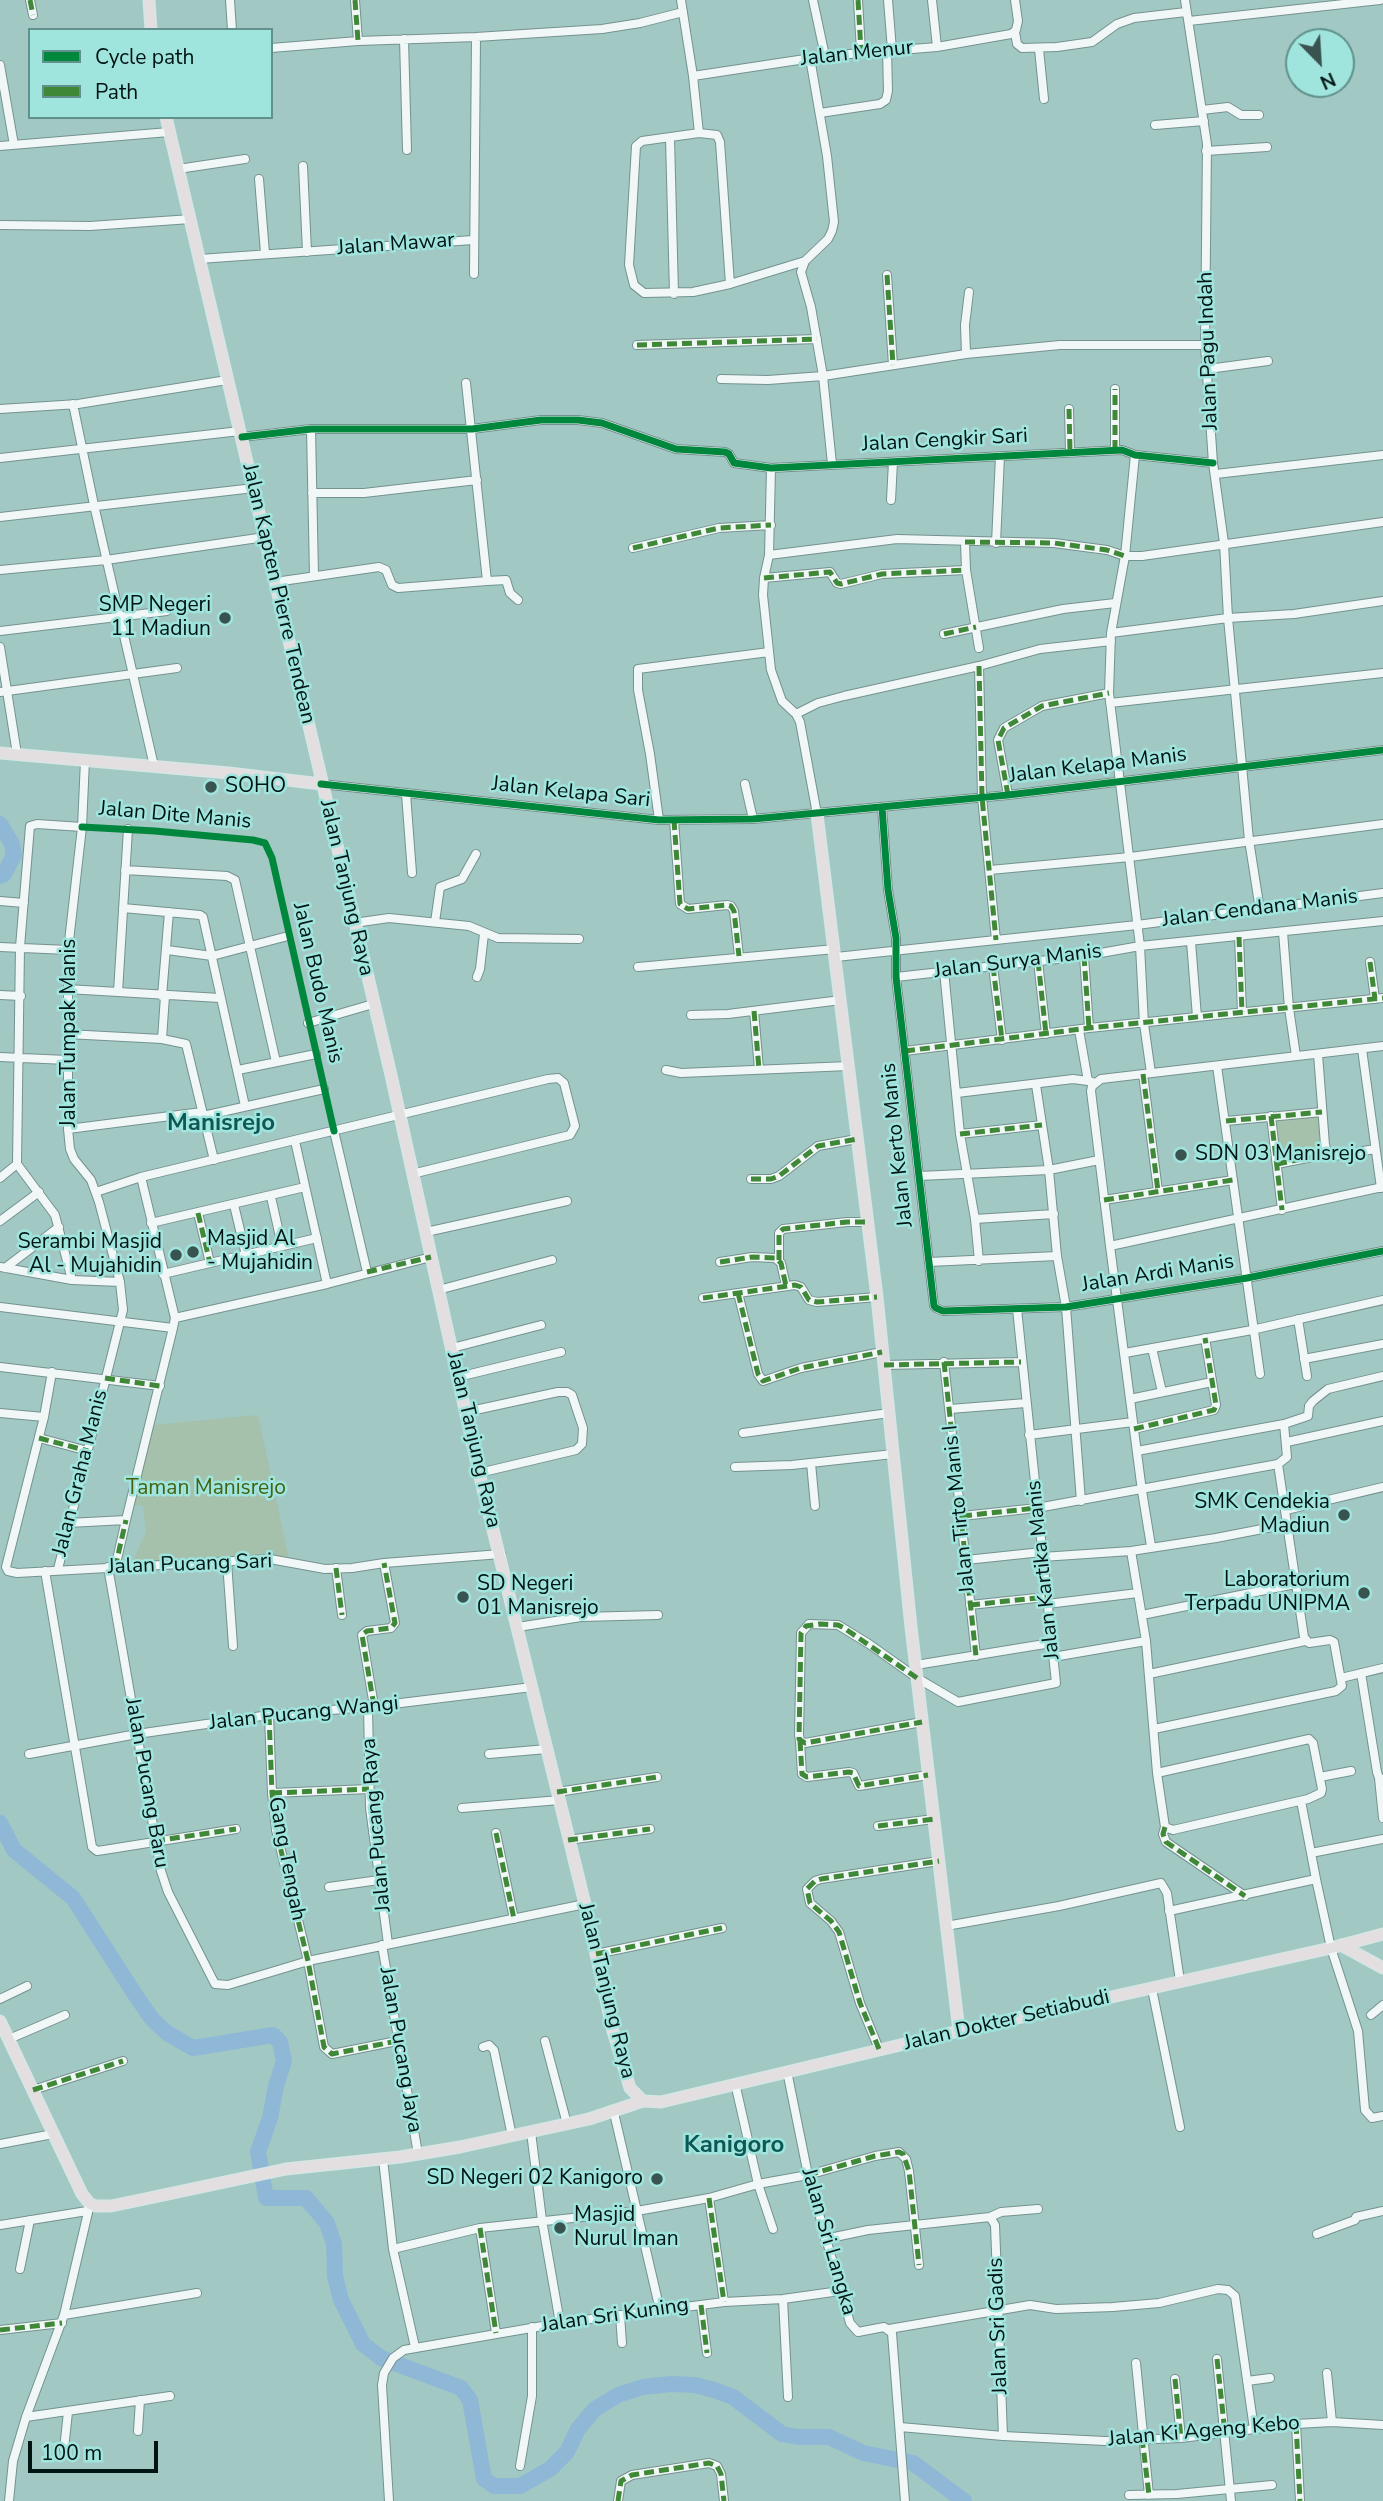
<!DOCTYPE html>
<html>
<head>
<meta charset="utf-8">
<style>
	body { margin:0 }
	#map { position:relative; width:1383px; height:2501px; overflow:hidden; background:#a2c8c4; font-family:"Nunito Sans",sans-serif }
	canvas { display:block }
	.legend { position:absolute; left:28px; top:28px; width:245px; height:91px; box-sizing:border-box; background:#a0e4de; border:2px solid #60918c; margin:0; padding:9px 12px; list-style:none; font-size:21px; color:#001412 }
	.legend li { display:flex; align-items:center; gap:14px; height:35px }
	.legend b { width:35px; border:2px solid #60918c }
	.north { position:absolute; left:1285px; top:28px; width:70px; height:70px; box-sizing:border-box; background:#a0e4de; border:2px solid #60918c; border-radius:50%; rotate:156deg; font-size:19px; font-weight:700; line-height:28px; text-align:center; color:#001412 }
	.north::after { content:''; display:block; margin:auto; width:24px; height:32px; background:#395350; clip-path:polygon(50% 0,100% 100%,50% 72%,0 100%) }
	.scale { position:absolute; left:28px; top:2441px; width:130px; height:32px; box-sizing:border-box; border:4px solid #001412; border-top:0; padding-left:9px; font-size:21px; line-height:24px; white-space:nowrap; color:#001412; -webkit-text-stroke:5px #a0e4de; paint-order:stroke }
</style>
</head>
<body>
<div id="map">
<canvas width="1383" height="2501"></canvas>
<ul class="legend">
<li><b style="height:9px;background:#00873e"></b>Cycle path</li>
<li><b style="height:9px;background:#3e8837"></b>Path</li>
</ul>
<div class="north">N</div>
<div class="scale">100 m</div>
</div>
<script>
const context = document.querySelector('canvas').getContext('2d');
context.lineJoin = 'round';
function fillPath(path, color) {
  context.fillStyle = color;
  context.fill(path, 'evenodd');
}
function poly(rows) {
  const path = new Path2D();
  for (const r of rows) {
    path.moveTo(r[0], r[1]);
    for (let i = 2; i < r.length; i += 2) path.lineTo(r[i], r[i + 1]);
  }
  return path;
}
function strokePath(path, color, width, dash) {
  context.strokeStyle = color;
  context.lineWidth = width;
  context.lineCap = dash ? 'butt' : 'round';
  context.setLineDash(dash || []);
  context.stroke(path);
}
function label(font, color, halo, rows, align = 'center') {
  context.font = font + ' "Nunito Sans",sans-serif';
  context.lineWidth = 5;
  context.setLineDash([]);
  context.textBaseline = 'middle';
  context.strokeStyle = halo;
  context.fillStyle = color;
  for (const [text, x, y, turn = 0] of rows) {
    context.save();
    context.translate(x, y);
    context.rotate((+turn || 0) * Math.PI / 180);
    context.textAlign = isNaN(turn) ? turn : align;
    if (halo) context.strokeText(text, 0, 0);
    context.fillText(text, 0, 0);
    context.restore();
  }
}
const green = poly([
	[1320,1114,1325,1153,1279,1162,1273,1120],
	[258,1415,289,1559,131,1565,146,1532,143,1506,131,1505,153,1425]
]);
const river = poly([
	[0,824,12,844,14,855,4,874,0,876],
	[0,1823,14,1850,73,1898,136,1996,152,2019,167,2033,193,2048,273,2035,280,2042,284,2061,276,2086,270,2118,258,2152,266,2198,306,2198,327,2223,334,2244,335,2276,341,2300,363,2344,381,2358,461,2388,470,2400,484,2479,494,2486,520,2486,550,2469,567,2452,578,2429,595,2409,618,2395,643,2387,671,2384,695,2385,714,2390,733,2397,782,2434,798,2437,829,2437,863,2453,913,2463,964,2501]
]);
const minor = poly([
	[30,0,33,15],
	[230,0,232,30],
	[355,0,358,41],
	[681,0,693,76,699,133,717,135,720,142,730,284,693,292,644,293,634,285,629,265,636,146,642,141,699,133],
	[813,0,825,56],
	[858,0,861,51],
	[888,0,892,50],
	[932,0,937,47],
	[1185,0,1207,144,1205,345,1213,463,1224,543,1228,618,1249,840,1260,910],
	[1189,21,1380,0],
	[1015,32,1017,44,1022,48,1057,47,1092,42,1117,24,1134,18,1186,12],
	[404,39,407,150],
	[271,48,358,41,476,37,602,29,640,23,683,12],
	[1039,49,1044,99],
	[0,65,14,145],
	[693,76,825,56,937,47,1011,34,1016,30,1018,21,1015,0],
	[1202,110,1228,107,1241,115,1259,115],
	[820,113,880,104,886,100,888,91,887,50],
	[1155,125,1204,121],
	[670,138,674,294],
	[0,146,169,132],
	[1206,151,1267,147],
	[303,166,307,252],
	[178,169,245,159],
	[259,179,265,253],
	[0,225,90,226,191,219],
	[199,259,473,240],
	[805,261,801,272,811,307,823,376,832,464],
	[474,274,476,37],
	[887,275,893,365],
	[730,284,805,261,828,239,832,231,834,222,827,156,810,58],
	[637,345,817,339],
	[966,354,965,325,969,292],
	[1208,369,1268,361],
	[721,379,768,380,823,376,966,354,1060,345,1205,345],
	[73,404,94,505,154,766],
	[0,409,78,404,227,380],
	[1069,409,1070,451],
	[311,429,314,575],
	[242,437,311,429,472,429,541,420,578,420,602,423,676,449,725,452,729,454,734,463,771,468,1122,450,1135,455,1213,463],
	[1115,450,1115,389],
	[1135,455,1125,556,1111,633,1109,693,1140,946,1144,1024,1151,1073],
	[0,458,240,431],
	[771,468,769,555,764,578,763,595,771,670,782,701,796,714,800,722,817,814],
	[1216,474,1383,455],
	[312,493,364,493,477,480],
	[891,500,893,462],
	[0,517,254,488],
	[965,542,966,570,979,648],
	[996,543,1000,456],
	[633,548,719,528,771,525],
	[769,555,897,539,1054,543,1107,550,1125,556,1142,556,1383,522],
	[0,570,106,560,265,537],
	[764,578,830,572,837,583,841,584,882,574,966,570],
	[487,581,506,580,510,593,518,600],
	[275,582,379,567,386,570,392,585,398,588,487,581,466,383],
	[0,631,167,611],
	[1111,633,1228,618,1294,614,1383,601],
	[944,634,1063,609,1115,603],
	[0,647,17,754],
	[979,666,982,797,996,940],
	[0,692,177,668],
	[1110,703,1383,673],
	[796,714,818,703,844,696,979,666,1040,649,1111,641],
	[321,784,659,820,753,819,1008,795,1383,750],
	[745,784,753,819],
	[406,794,412,873],
	[1008,795,998,740,1004,728,1042,706,1109,693],
	[882,807,888,890,896,938,896,977,934,1306,936,1308,943,1311,1066,1307,1247,1278,1383,1251],
	[659,820,650,754,638,690,638,669,769,652],
	[674,820,680,904,688,909,727,905,731,906,734,911,739,956],
	[125,870,227,876,235,880,276,1062],
	[990,870,1130,857,1383,824],
	[0,901,24,903],
	[123,908,200,915,203,917,245,1106],
	[435,922,440,887,462,879,476,854],
	[354,923,389,918,469,926,498,938,579,939],
	[1283,932,1289,1008,1296,1056],
	[1239,937,1242,1012],
	[1191,942,1197,1017],
	[0,947,68,950],
	[167,950,212,956,288,936],
	[1084,956,1089,1028],
	[836,957,1137,925,1383,893],
	[1038,961,1046,1034],
	[1370,962,1375,999],
	[993,966,1002,1040],
	[638,967,835,949],
	[944,971,960,1134,975,1219,979,1261],
	[477,977,480,969,484,934],
	[896,977,1084,956,1140,946,1383,921],
	[67,989,220,998],
	[118,992,128,829],
	[0,995,21,996],
	[162,996,169,912],
	[754,1011,759,1069],
	[691,1015,728,1014,841,1000],
	[308,1023,373,1004],
	[1079,1030,1088,1081,1092,1082],
	[67,1034,162,1039,186,1044,214,1160],
	[162,1039,165,996],
	[1362,1049,1381,1188],
	[905,1051,1089,1028,1383,998],
	[1318,1054,1325,1145,1328,1157,1375,1149],
	[0,1057,67,1060],
	[1217,1066,1260,1374],
	[238,1070,316,1054],
	[666,1070,681,1073,849,1066],
	[1143,1074,1158,1191],
	[1036,1085,1049,1170,1057,1256,1066,1307,1081,1501],
	[957,1093,1073,1079,1088,1081],
	[203,1116,324,1089],
	[1271,1116,1282,1210],
	[1226,1121,1322,1112],
	[68,1129,202,1112],
	[334,1131,367,1272],
	[960,1134,1042,1125],
	[295,1141,327,1284],
	[1277,1164,1327,1154],
	[919,1176,1049,1170,1099,1160],
	[0,1178,17,1164],
	[751,1179,771,1179,779,1176,818,1146,857,1139],
	[96,1192,141,1177,548,1079,558,1078,564,1083,575,1126,570,1135,412,1174],
	[271,1197,282,1246],
	[1104,1200,1233,1180],
	[234,1205,246,1255],
	[198,1213,210,1263],
	[975,1219,1054,1214],
	[0,1221,39,1192],
	[151,1223,305,1187],
	[426,1232,567,1201],
	[1110,1246,1383,1187],
	[779,1260,779,1233,783,1229,847,1222,868,1222],
	[720,1262,752,1257,775,1258,781,1263,786,1286],
	[929,1262,1057,1256],
	[0,1267,72,1280,120,1282],
	[5,1268,59,1227],
	[163,1274,317,1238],
	[72,1280,55,1215,17,1164,20,947,30,826,37,824,82,827],
	[438,1290,552,1260],
	[738,1293,758,1374,763,1381,801,1368,882,1352],
	[703,1298,795,1285,801,1287,809,1300,817,1302,877,1297],
	[0,1307,173,1328],
	[175,1318,327,1284,431,1257],
	[1298,1319,1307,1376],
	[452,1348,541,1325],
	[1152,1348,1162,1392],
	[1125,1353,1252,1330,1383,1300],
	[1304,1359,1383,1344],
	[944,1362,976,1656],
	[884,1365,1021,1362],
	[0,1367,160,1386],
	[52,1372,44,1417,6,1567,8,1571,17,1573,270,1559,325,1569,352,1568,384,1563,501,1554],
	[458,1377,561,1352],
	[1130,1399,1212,1382],
	[950,1409,1026,1403],
	[466,1412,558,1392,567,1392,572,1395,583,1428,582,1444,576,1450,479,1473],
	[0,1413,44,1417],
	[1134,1429,1214,1410,1216,1405,1205,1338],
	[743,1433,889,1413],
	[1029,1435,1133,1422],
	[39,1438,88,1451],
	[1287,1442,1383,1421],
	[1137,1451,1284,1424,1308,1416,1309,1406,1313,1401,1328,1389,1383,1376],
	[811,1463,815,1506],
	[735,1467,792,1465,893,1454],
	[1286,1510,1383,1487],
	[962,1516,1037,1508,1278,1464,1287,1457,1284,1424],
	[68,1523,126,1520,173,1328,175,1318,141,1177],
	[1151,1546,1142,1491,1110,1246,1091,1091,1092,1086,1101,1079,1383,1046],
	[1131,1551,1146,1641,1157,1773,1165,1827,1173,1830,1308,1799,1321,1793,1322,1789,1313,1743,1309,1739,1157,1773],
	[1042,1557,1131,1551,1216,1538,1288,1524],
	[966,1560,1042,1552],
	[227,1562,233,1646],
	[108,1567,161,1871,168,1892,215,1984,228,1985,308,1961,585,1904],
	[115,1568,126,1520],
	[336,1568,342,1615],
	[58,1569,123,1310,120,1282,99,1202,91,1180,74,1159,70,1149,68,1129,68,950,82,827,85,760],
	[45,1571,92,1847,97,1851,104,1850,236,1829],
	[1047,1604,1138,1593],
	[970,1605,1046,1597],
	[1142,1615,1295,1584],
	[518,1627,581,1617,658,1615],
	[1053,1657,1146,1641],
	[916,1665,1051,1643],
	[1361,1673,1377,1772,1379,1778,1383,1779],
	[1149,1674,1305,1641],
	[1341,1678,1383,1668],
	[374,1706,362,1635,367,1631,391,1628,395,1623,384,1563],
	[368,1707,370,1808,388,1944],
	[269,1715,272,1793,276,1830,308,1961,324,2047,332,2054,397,2041],
	[922,1722,805,1743,800,1741,799,1735,801,1633,809,1624,838,1625,869,1644,917,1678,958,1702,1056,1683,1017,1309],
	[1154,1729,1336,1691,1342,1686,1334,1642,1330,1640,1309,1643,1304,1637,1278,1464],
	[800,1741,802,1774,807,1777,849,1772,853,1773,859,1786,928,1775],
	[29,1754,137,1734,269,1715,368,1707,532,1687],
	[489,1754,547,1749],
	[1320,1777,1351,1771],
	[1379,1778,1383,1818],
	[557,1792,657,1777],
	[272,1793,369,1789],
	[1301,1801,1316,1879],
	[462,1808,560,1800],
	[878,1826,934,1819],
	[1165,1827,1163,1834,1166,1842,1245,1896],
	[496,1833,514,1919],
	[568,1840,650,1829],
	[1311,1853,1383,1839],
	[329,1887,379,1880],
	[1169,1911,1316,1879,1331,1948,1358,2031,1365,2110,1372,2118,1383,2116],
	[946,1926,1059,1906,1161,1883,1167,1893,1180,1981],
	[382,1945,418,2154],
	[596,1954,722,1928],
	[1152,1989,1180,2127],
	[0,1999,27,1986],
	[1371,2015,1383,2005],
	[9,2039,65,2015],
	[545,2041,567,2124],
	[483,2047,489,2045,494,2050,512,2136],
	[879,2049,860,2003,839,1932,831,1921,810,1903,807,1889,815,1881,821,1879,939,1861],
	[787,2071,808,2175,850,2323,858,2332,884,2327,892,2333,905,2501],
	[735,2083,758,2184,773,2229],
	[33,2090,123,2061],
	[614,2113,660,2310],
	[531,2132,542,2220,560,2323],
	[0,2144,53,2134],
	[383,2159,393,2249,415,2347],
	[709,2198,724,2302],
	[990,2217,995,2225,1003,2436],
	[0,2225,87,2211],
	[480,2228,496,2333],
	[1317,2234,1355,2220,1356,2217,1383,2211],
	[825,2239,868,2230,990,2217,1001,2212,1038,2209],
	[393,2249,480,2228,637,2211,709,2198,758,2184,808,2175,875,2156,899,2152,906,2159,909,2171,919,2265],
	[20,2269,30,2220],
	[783,2299,788,2397],
	[701,2305,707,2353],
	[64,2315,197,2293],
	[620,2315,622,2343],
	[889,2329,1030,2305,1056,2309,1113,2307,1159,2303,1218,2289,1228,2290,1235,2296,1254,2429],
	[0,2330,62,2323],
	[1217,2359,1231,2501],
	[1136,2363,1149,2495],
	[1327,2373,1332,2422],
	[1175,2379,1181,2438],
	[1247,2381,1270,2378],
	[26,2417,170,2396],
	[1296,2424,1300,2501],
	[900,2427,1003,2436,1105,2441,1181,2438,1296,2424,1332,2422,1383,2425],
	[138,2431,140,2400],
	[64,2449,68,2412],
	[520,2466,532,2396,532,2327],
	[1129,2495,1177,2494,1272,2485],
	[9,2501,13,2461,26,2417,64,2315,90,2204],
	[389,2501,382,2385,384,2373,393,2358,404,2350,560,2323,724,2302,783,2299,840,2291],
	[618,2501,621,2481,632,2475,709,2463,717,2466,721,2474,724,2501]
]);
const major = poly([
	[149,0,151,30],
	[166,117,391,1075,479,1473,585,1904,613,2031,630,2088,643,2101,661,2102,959,2031,1331,1948,1383,1934],
	[0,753,229,773,321,784],
	[817,814,877,1297,911,1627,959,2031],
	[1341,1945,1383,1968],
	[0,2021,82,2194,90,2204,96,2206,111,2206,140,2200,286,2169,400,2157,460,2147,589,2119,643,2101]
]);
const quiet = poly([
	[30,0,33,15],
	[355,0,358,41],
	[858,0,861,51],
	[887,275,893,365],
	[637,345,817,339],
	[1069,409,1070,451],
	[1115,450,1115,389],
	[965,542,1054,543,1107,550,1125,556],
	[633,548,719,528,771,525],
	[764,578,830,572,837,583,841,584,882,574,966,570],
	[944,634,976,627],
	[979,666,982,797,996,940],
	[1008,795,998,740,1004,728,1042,706,1109,693],
	[674,820,680,904,688,909,727,905,731,906,734,911,739,956],
	[1239,937,1242,1012],
	[1084,956,1089,1028],
	[1038,961,1046,1034],
	[1370,962,1375,999],
	[993,966,1002,1040],
	[754,1011,759,1069],
	[905,1051,1089,1028,1383,998],
	[1143,1074,1158,1191],
	[1271,1116,1282,1210],
	[1226,1121,1322,1112],
	[960,1134,1042,1125],
	[1277,1164,1327,1154],
	[751,1179,771,1179,779,1176,818,1146,857,1139],
	[1104,1200,1233,1180],
	[198,1213,210,1263],
	[779,1260,779,1233,783,1229,847,1222,868,1222],
	[720,1262,752,1257,775,1258,781,1263,786,1286],
	[367,1272,431,1257],
	[738,1293,758,1374,763,1381,801,1368,882,1352],
	[703,1298,795,1285,801,1287,809,1300,817,1302,877,1297],
	[944,1362,976,1656],
	[884,1365,1021,1362],
	[105,1378,160,1386],
	[1134,1429,1214,1410,1216,1405,1205,1338],
	[39,1438,88,1451],
	[962,1516,1037,1508],
	[115,1568,126,1520],
	[336,1568,342,1615],
	[970,1605,1046,1597],
	[917,1678,844,1628,838,1625,820,1624,806,1626,801,1633,799,1739,805,1743,922,1722],
	[374,1706,362,1635,367,1631,391,1628,395,1623,384,1563],
	[269,1715,272,1793,276,1830,308,1961,324,2047,332,2054,397,2041],
	[800,1741,802,1774,807,1777,849,1772,853,1773,859,1786,928,1775],
	[557,1792,657,1777],
	[272,1793,369,1789],
	[878,1826,934,1819],
	[1165,1827,1163,1834,1166,1842,1245,1896],
	[496,1833,514,1919],
	[568,1840,650,1829],
	[155,1841,236,1829],
	[596,1954,722,1928],
	[879,2049,860,2003,839,1932,831,1921,810,1903,807,1889,815,1881,821,1879,939,1861],
	[33,2090,123,2061],
	[808,2175,875,2156,899,2152,903,2154,909,2171,919,2265],
	[709,2198,724,2302],
	[480,2228,496,2333],
	[701,2305,707,2353],
	[0,2330,62,2323],
	[1217,2359,1225,2433],
	[1175,2379,1181,2438],
	[1296,2424,1300,2501],
	[1142,2438,1149,2495],
	[618,2501,621,2481,632,2475,709,2463,717,2466,721,2474,724,2501]
]);
const cycleway = poly([
	[242,437,311,429,472,429,541,420,578,420,602,423,676,449,725,452,729,454,734,463,771,468,1122,450,1135,455,1213,463],
	[321,784,659,820,753,819,1008,795,1383,750],
	[882,807,888,890,896,938,896,977,934,1306,936,1308,943,1311,1066,1307,1247,1278,1383,1251],
	[82,827,155,831,253,840,265,843,272,858,334,1131]
]);
const markers = [
	[225,618,7,"#395350"],
	[211,787,7,"#395350"],
	[1181,1155,7,"#395350"],
	[193,1252,7,"#395350"],
	[176,1255,7,"#395350"],
	[1344,1515,7,"#395350"],
	[1364,1593,7,"#395350"],
	[463,1597,7,"#395350"],
	[657,2179,7,"#395350"],
	[560,2228,7,"#395350"]
];
const streetNames = [
	["Jalan Menur",857,54,-6],
	["Jalan Mawar",396,245,-4],
	["Jalan Pagu Indah",1209,351,-92],
	["Jalan Cengkir Sari",945,441,-3],
	["Jalan Kapten Pierre Tendean",278,594,77],
	["Jalan Kelapa Manis",1098,766,-7],
	["Jalan Kelapa Sari",571,793,6],
	["Jalan Dite Manis",175,816,5],
	["Jalan Tanjung Raya",346,888,77],
	["Jalan Cendana Manis",1260,909,-7],
	["Jalan Surya Manis",1018,962,-7],
	["Jalan Budo Manis",317,983,77],
	["Jalan Tumpak Manis",70,1033,-90],
	["Jalan Kerto Manis",898,1145,-96],
	["Jalan Ardi Manis",1158,1274,-9],
	["Jalan Tanjung Raya",473,1440,77],
	["Jalan Graha Manis",81,1473,-76],
	["Jalan Tirto Manis I",960,1509,-96],
	["Jalan Pucang Sari",190,1565,-2],
	["Jalan Kartika Manis",1044,1570,-96],
	["Jalan Pucang Wangi",304,1714,-6],
	["Jalan Pucang Baru",146,1783,80],
	["Jalan Pucang Raya",377,1825,-95],
	["Gang Tengah",286,1859,79],
	["Jalan Tanjung Raya",606,1991,76],
	["Jalan Dokter Setiabudi",1007,2021,-13],
	["Jalan Pucang Jaya",400,2050,80],
	["Jalan Sri Langka",828,2242,74],
	["Jalan Sri Kuning",615,2316,-8],
	["Jalan Sri Gadis",999,2326,-92],
	["Jalan Ki Ageng Kebo",1204,2432,-5]
];
const poiNames = [
	["SMP Negeri",211,606],
	["11 Madiun",211,630],
	["SOHO",225,787,"left"],
	["SDN 03 Manisrejo",1195,1155,"left"],
	["Masjid Al",207,1240,"left"],
	["- Mujahidin",207,1264,"left"],
	["Serambi Masjid",162,1243],
	["Al - Mujahidin",162,1267],
	["SMK Cendekia",1330,1503],
	["Madiun",1330,1527],
	["Laboratorium",1350,1581],
	["Terpadu UNIPMA",1350,1605],
	["SD Negeri",477,1585,"left"],
	["01 Manisrejo",477,1609,"left"],
	["SD Negeri 02 Kanigoro",643,2179],
	["Masjid",574,2216,"left"],
	["Nurul Iman",574,2240,"left"]
];
const parkNames = [
	["Taman Manisrejo",206,1489]
];
const quarterNames = [
	["Manisrejo",221,1124],
	["Kanigoro",734,2146]
];
fillPath(green, '#a5c0ab');
strokePath(river, '#8eb8d6', 16);
strokePath(minor, '#749290', 10);
strokePath(major, '#d5e6e4', 13);
strokePath(minor, '#f1f7f6', 8);
strokePath(major, '#e3dfe0', 10);
strokePath(quiet, '#3e8837', 5, [10, 5]);
strokePath(cycleway, '#00873e', 7);
for (const [x, y, r, color] of markers) {
  const dot = new Path2D();
  dot.arc(x, y, r, 0, 2 * Math.PI);
  context.fillStyle = color;
  context.fill(dot);
  strokePath(dot, '#a0e4de', 2.5);
}
label('21px', '#001412', '#a0e4de', streetNames);
label('21px', '#001412', '#a0e4de', poiNames, 'right');
label('21px', '#426212', '#a0e4de', parkNames);
label('bold 24px', '#0c5854', '#a0e4de', quarterNames);
</script>
</body>
</html>
